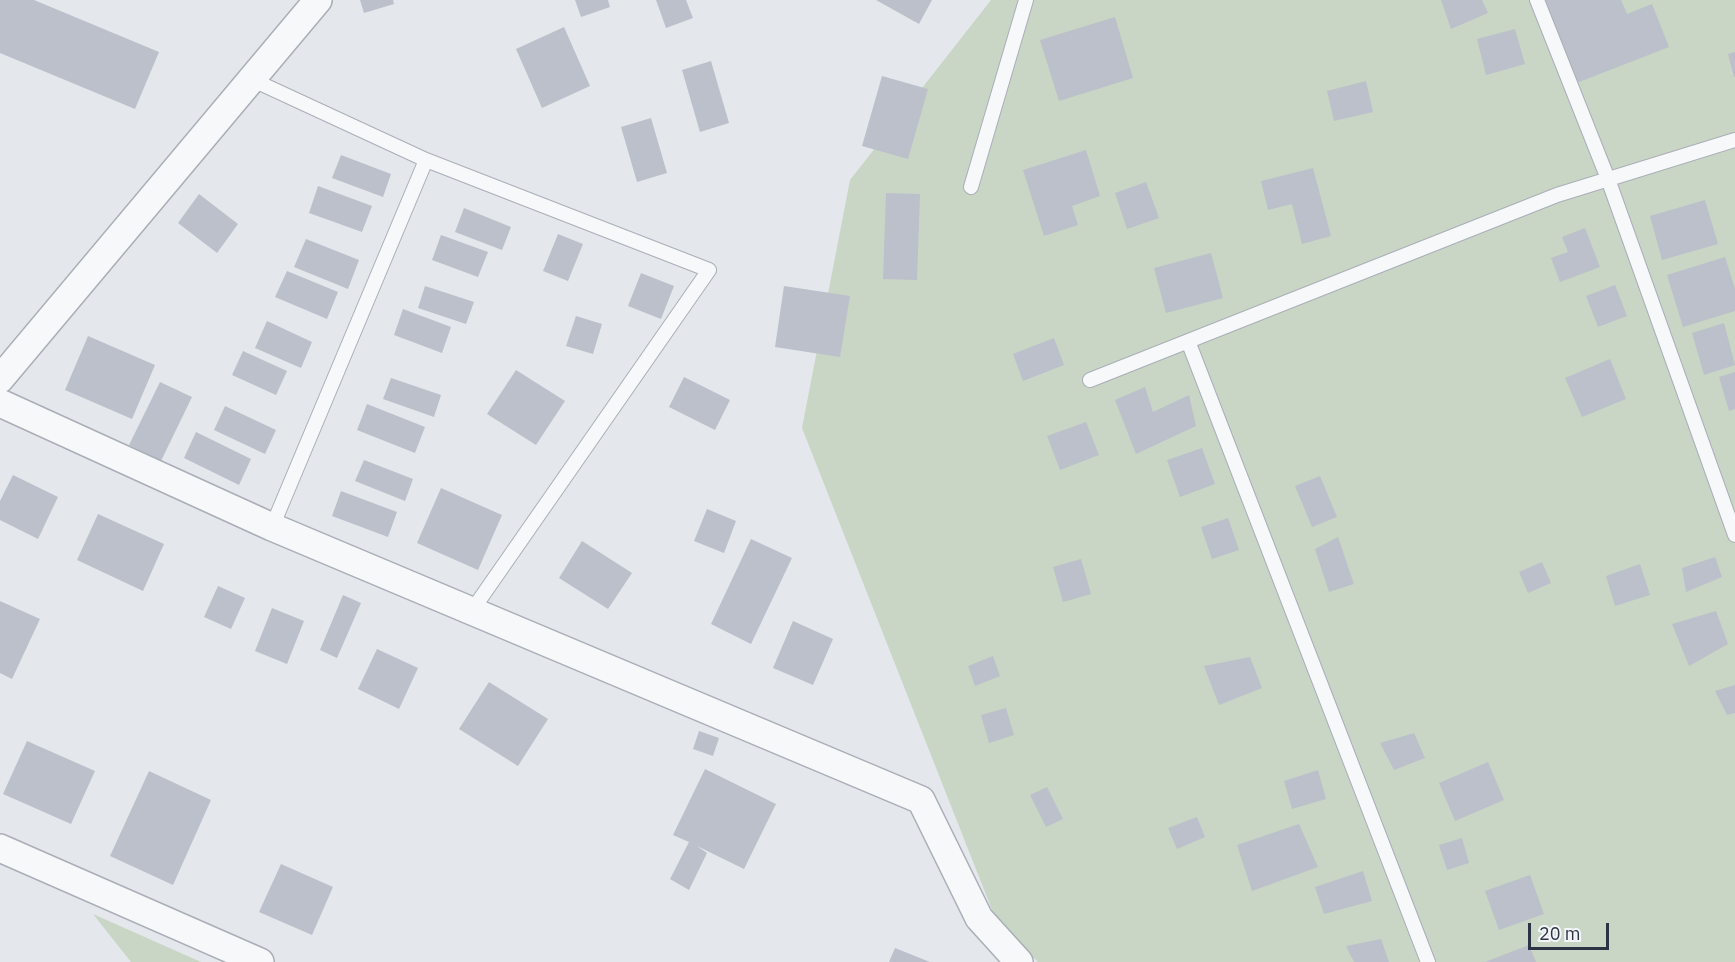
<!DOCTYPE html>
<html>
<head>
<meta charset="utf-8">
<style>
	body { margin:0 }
	#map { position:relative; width:1735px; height:962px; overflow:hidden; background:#e4e7ec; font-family:"IBM Plex Sans",sans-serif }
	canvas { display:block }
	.scale { position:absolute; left:1528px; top:923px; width:81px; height:27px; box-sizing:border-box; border:3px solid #2b3445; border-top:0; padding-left:8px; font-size:18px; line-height:21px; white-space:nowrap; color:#2b3445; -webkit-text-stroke:4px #f4f6f9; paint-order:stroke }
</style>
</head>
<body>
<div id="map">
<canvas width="1735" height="962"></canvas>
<div class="scale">20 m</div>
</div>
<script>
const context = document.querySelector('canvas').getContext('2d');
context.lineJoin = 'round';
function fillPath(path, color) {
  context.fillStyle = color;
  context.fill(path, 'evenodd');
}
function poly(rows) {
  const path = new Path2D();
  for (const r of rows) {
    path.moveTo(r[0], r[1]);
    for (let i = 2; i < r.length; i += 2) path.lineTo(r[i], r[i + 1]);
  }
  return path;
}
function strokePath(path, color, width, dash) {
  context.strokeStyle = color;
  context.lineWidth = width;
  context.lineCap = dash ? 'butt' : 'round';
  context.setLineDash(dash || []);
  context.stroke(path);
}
const green = poly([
	[991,0,1735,0,1735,962,1038,962,996,920,802,428,850,180],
	[93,914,201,962,131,962]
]);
const building = poly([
	[0,0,34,0,159,52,135,109,0,53],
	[360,0,393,0,394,4,364,13],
	[575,0,608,0,610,7,581,17],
	[656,0,686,0,693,18,666,28],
	[876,0,932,0,919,24],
	[1441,0,1482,0,1488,13,1451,29],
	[1542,0,1621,0,1627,14,1652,4,1669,47,1574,84],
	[1115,17,1133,78,1059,101,1040,40],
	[564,27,590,86,542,108,516,49],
	[1515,29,1525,64,1486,75,1477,39],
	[1735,52,1735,77,1734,77,1728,54],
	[711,61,729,123,700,132,682,70],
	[882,76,928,89,908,159,862,146],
	[1366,81,1373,112,1334,121,1327,91],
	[651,118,667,173,637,182,621,127],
	[1086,150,1100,196,1072,206,1078,225,1044,236,1023,170],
	[341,155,391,174,383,197,332,178],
	[1313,168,1331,236,1302,244,1292,204,1268,210,1261,181],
	[1146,182,1159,218,1127,229,1115,193],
	[318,186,372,206,362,232,309,213],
	[886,193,920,194,917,280,883,279],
	[199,194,238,224,217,253,178,223],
	[1705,200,1718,244,1662,260,1650,216],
	[464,208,511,227,502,250,455,232],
	[1585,228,1600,267,1560,282,1551,258,1568,252,1562,237],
	[558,234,583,244,568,281,543,271],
	[441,235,488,252,478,277,432,260],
	[306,239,359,260,348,289,294,267],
	[1211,253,1223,298,1166,313,1154,268],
	[1725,257,1735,289,1735,311,1683,327,1667,275],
	[287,271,338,292,327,319,275,297],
	[641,273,674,286,661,319,628,306],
	[1615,285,1627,316,1598,327,1586,296],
	[425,286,474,302,466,324,418,308],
	[784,286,850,296,840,357,775,347],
	[403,309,451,327,442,353,394,335],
	[576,316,602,324,593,354,566,346],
	[267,321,312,342,301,368,255,348],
	[1724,323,1735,365,1704,375,1692,333],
	[88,336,155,365,132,419,65,390],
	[1054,338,1064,365,1023,381,1013,354],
	[243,351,287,371,276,395,232,375],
	[1610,359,1626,399,1582,417,1565,378],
	[516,370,565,401,536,445,487,414],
	[1735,372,1735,409,1729,411,1719,377],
	[684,377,730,400,715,430,669,407],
	[391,378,441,395,434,417,383,399],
	[160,382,192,397,161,461,129,445],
	[1145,387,1153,412,1189,395,1196,426,1136,454,1115,400],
	[367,404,425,427,415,453,357,430],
	[225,406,276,430,265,454,214,430],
	[1086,422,1099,455,1060,470,1047,436],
	[196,432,251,459,239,485,184,458],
	[1202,448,1215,484,1180,497,1167,460],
	[364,460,413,479,405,501,355,481],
	[13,475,58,497,38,539,0,520,0,501],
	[1320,476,1337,517,1312,527,1295,486],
	[441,488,502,515,478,570,417,543],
	[341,491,397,512,388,537,332,516],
	[707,509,736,521,724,553,694,541],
	[98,514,164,544,143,591,77,560],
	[1228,518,1239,550,1212,559,1201,527],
	[1338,537,1354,584,1329,592,1315,549],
	[751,539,792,558,751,644,711,624],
	[582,541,632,573,608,609,559,578],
	[1715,557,1722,577,1686,592,1682,568],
	[1081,559,1091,594,1063,602,1053,567],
	[1542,562,1551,583,1528,593,1519,572],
	[1640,564,1650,595,1615,606,1606,576],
	[218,586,245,598,231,629,204,617],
	[343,595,361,603,337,658,320,650],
	[0,601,40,619,12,679,0,673],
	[272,608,304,621,287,664,255,651],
	[1716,611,1728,644,1689,666,1672,624],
	[793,621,833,639,813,685,773,668],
	[377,649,418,668,399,709,358,689],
	[993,656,1000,676,975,686,968,666],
	[1250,657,1262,688,1219,705,1204,666],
	[489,682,548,719,518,766,459,729],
	[1735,685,1735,713,1727,715,1715,691],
	[1006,708,1014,735,989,743,981,715],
	[699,731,719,738,713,756,693,749],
	[1414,733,1425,758,1394,770,1380,743],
	[27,741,95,771,71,824,3,794],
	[1488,762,1504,800,1455,821,1439,783],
	[705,769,776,804,744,869,697,846,707,853,689,890,670,879,689,842,673,835],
	[1318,770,1326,799,1292,809,1284,781],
	[149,771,211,800,173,885,110,856],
	[1047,787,1063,819,1046,827,1030,795],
	[1197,817,1205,837,1177,849,1168,828],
	[1299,824,1318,867,1252,891,1237,845],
	[1462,838,1469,863,1447,870,1439,845],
	[281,864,333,887,312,935,259,912],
	[1363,871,1372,901,1324,914,1315,887],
	[1530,875,1544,914,1499,930,1485,891],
	[1381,939,1389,962,1354,962,1346,946],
	[1529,945,1536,962,1485,962],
	[895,948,930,962,889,962]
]);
const service = poly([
	[1537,0,1608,179,1735,535],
	[253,80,426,160,709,270,471,612],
	[971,187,1026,0],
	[1188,341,1428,962],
	[1090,380,1557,195,1735,140],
	[272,527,426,160]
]);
const minor = poly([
	[0,379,318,0],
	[0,403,272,527,921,800,979,918,1019,962],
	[0,848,260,962]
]);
fillPath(green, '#c9d6c5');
fillPath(building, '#bbc0ca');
strokePath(service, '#a9aeb7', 16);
strokePath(minor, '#a9aeb7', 30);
strokePath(service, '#f7f8fa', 14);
strokePath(minor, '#f7f8fa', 27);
</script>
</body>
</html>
